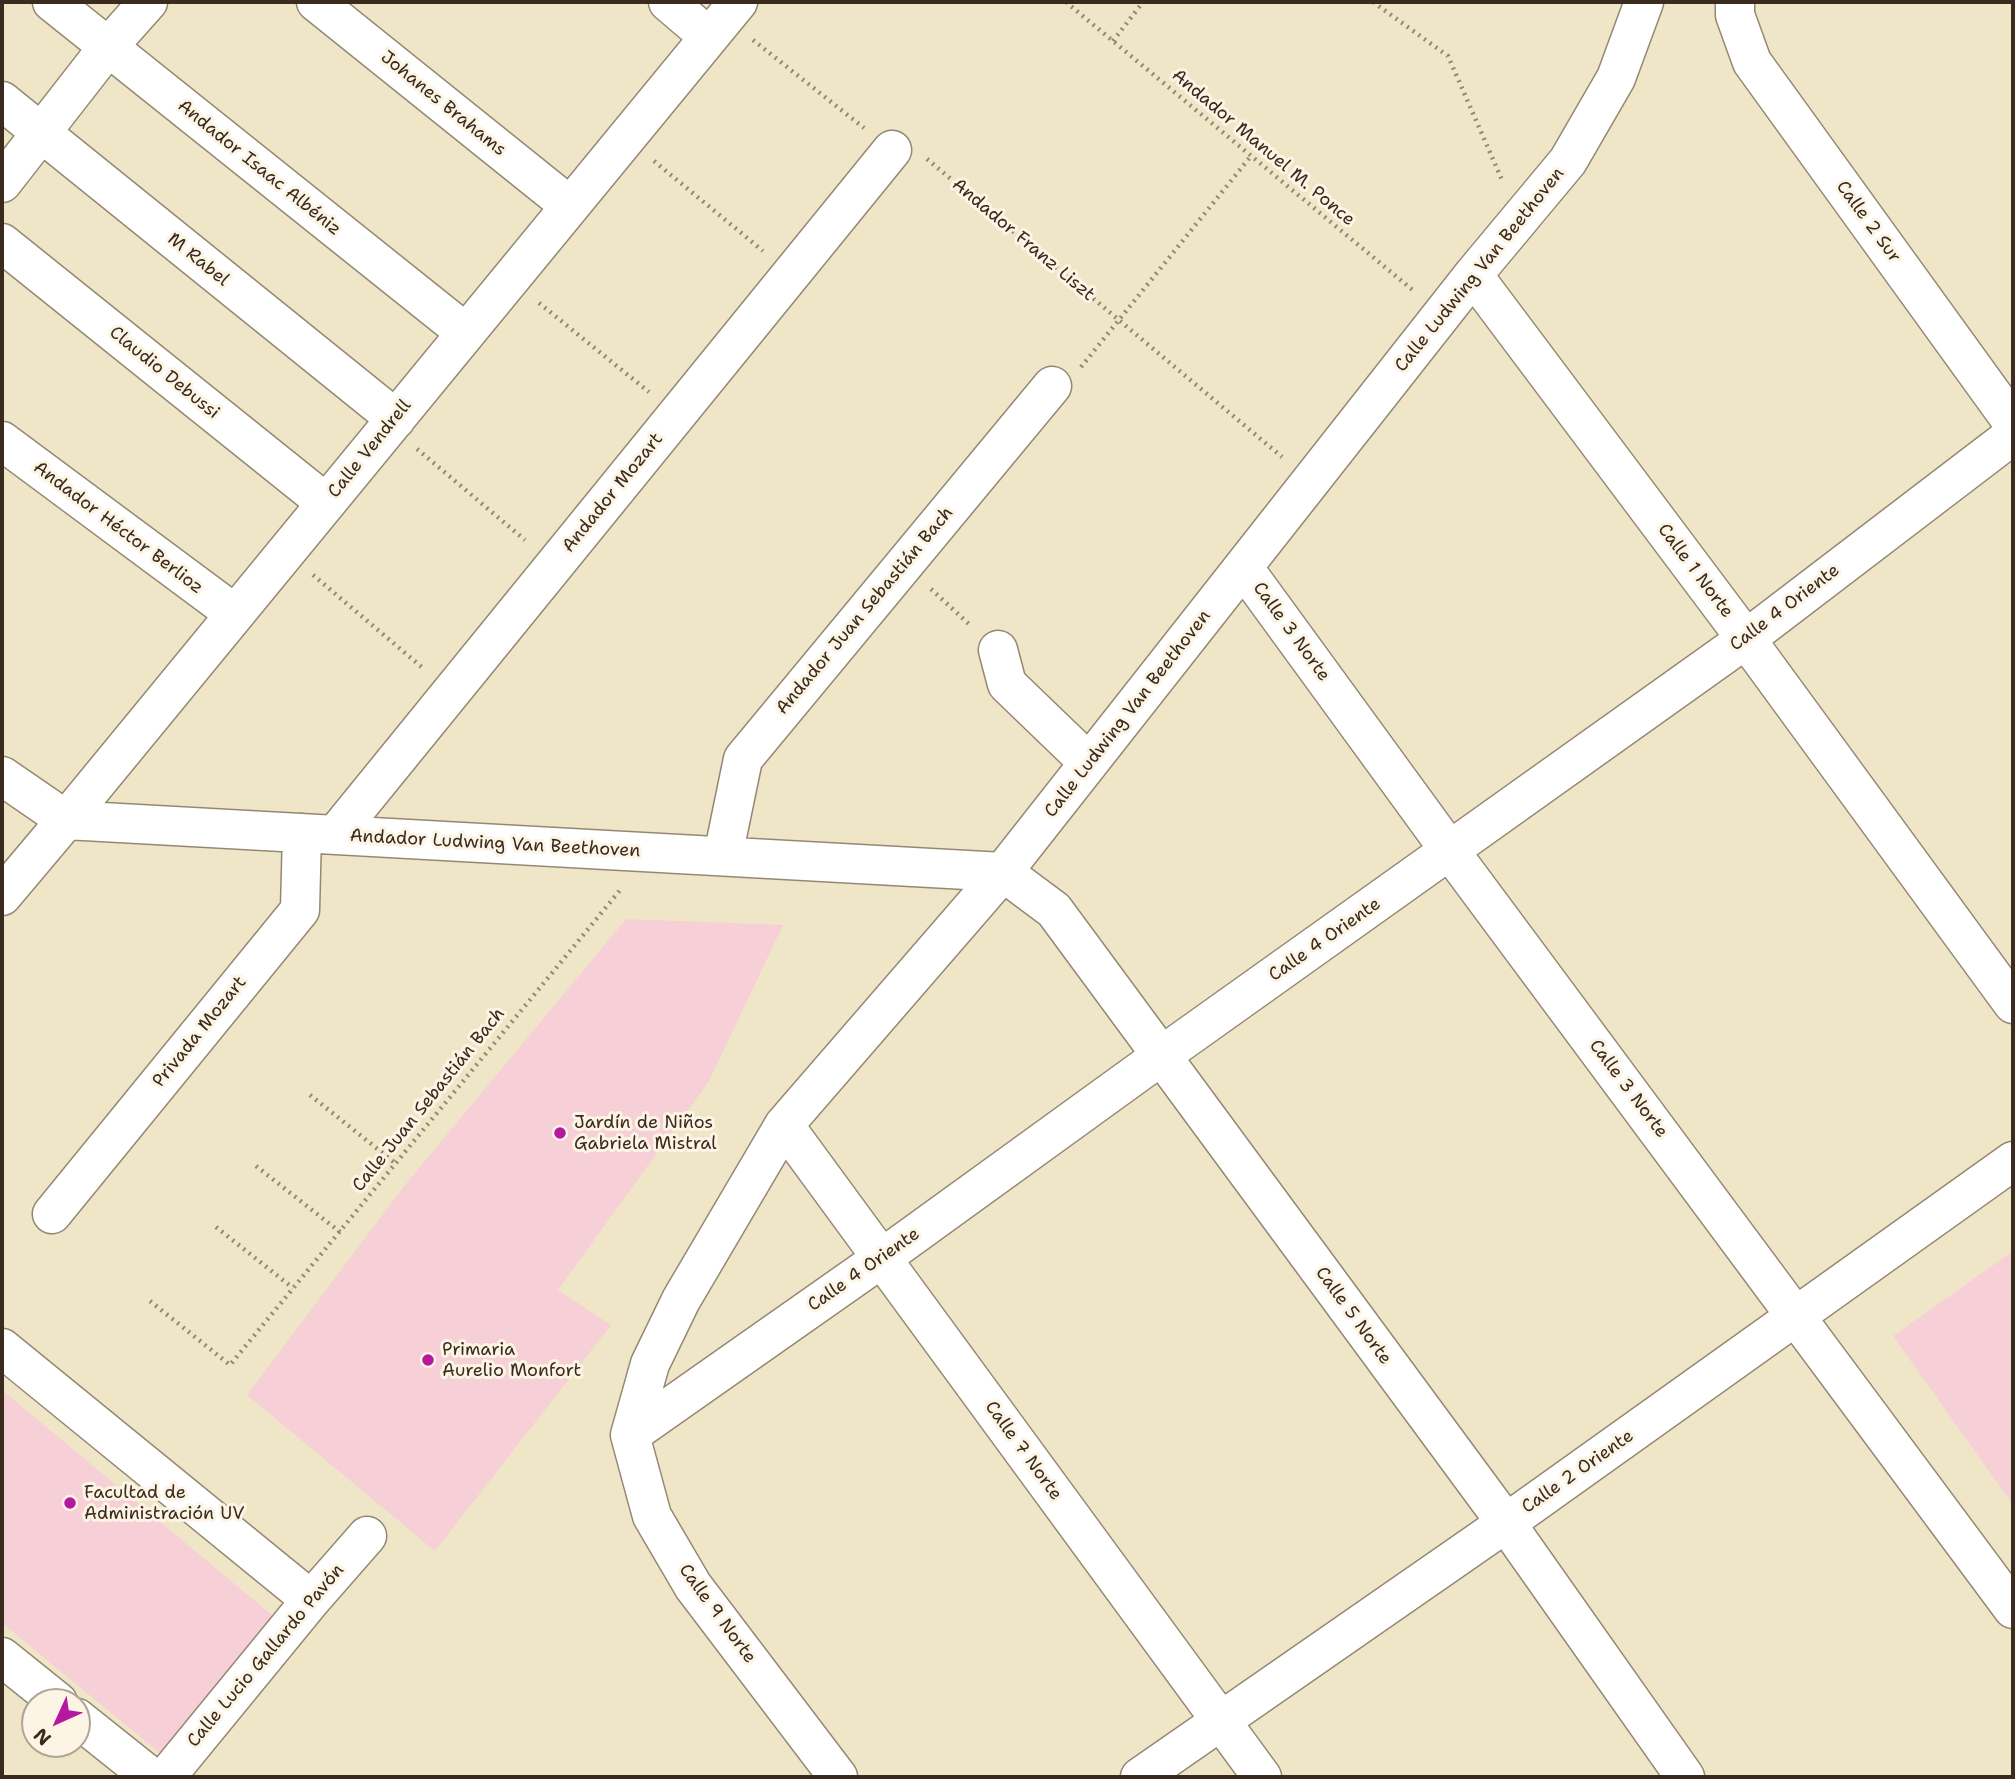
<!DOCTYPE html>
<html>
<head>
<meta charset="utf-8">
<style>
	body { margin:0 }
	#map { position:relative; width:2015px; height:1779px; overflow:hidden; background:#efe6c8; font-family:"Shantell Sans",sans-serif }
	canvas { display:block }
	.frame { position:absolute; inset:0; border:4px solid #3b2a1e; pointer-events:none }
	.north { position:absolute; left:21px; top:1688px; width:70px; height:70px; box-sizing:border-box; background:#fcf5e5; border:2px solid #afa495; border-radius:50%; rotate:225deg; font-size:19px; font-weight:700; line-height:28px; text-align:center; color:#3b2a1e }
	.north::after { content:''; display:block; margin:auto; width:24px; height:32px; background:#b5179e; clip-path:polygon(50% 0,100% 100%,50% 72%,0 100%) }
</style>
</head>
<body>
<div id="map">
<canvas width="2015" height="1779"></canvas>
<div class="frame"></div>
<div class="north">N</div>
</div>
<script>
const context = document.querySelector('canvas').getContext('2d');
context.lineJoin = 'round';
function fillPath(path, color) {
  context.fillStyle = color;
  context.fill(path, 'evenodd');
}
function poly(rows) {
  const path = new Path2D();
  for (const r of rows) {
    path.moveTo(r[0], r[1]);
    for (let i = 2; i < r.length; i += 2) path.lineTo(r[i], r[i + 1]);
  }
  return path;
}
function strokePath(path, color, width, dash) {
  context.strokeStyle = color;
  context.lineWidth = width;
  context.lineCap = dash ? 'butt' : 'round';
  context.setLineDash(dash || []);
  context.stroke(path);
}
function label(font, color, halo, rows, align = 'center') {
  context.font = font + ' "Shantell Sans",sans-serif';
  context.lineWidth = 6;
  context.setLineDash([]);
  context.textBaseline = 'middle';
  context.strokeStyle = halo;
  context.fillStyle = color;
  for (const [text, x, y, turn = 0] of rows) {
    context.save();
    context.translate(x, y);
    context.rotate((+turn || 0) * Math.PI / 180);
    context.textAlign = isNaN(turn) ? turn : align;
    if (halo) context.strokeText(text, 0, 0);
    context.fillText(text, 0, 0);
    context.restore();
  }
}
const built = poly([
	[626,919,783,925,709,1081,558,1290,611,1325,435,1551,247,1395,405,1185],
	[2013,1251,2013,1505,1893,1336],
	[2,1390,273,1616,161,1754,2,1623]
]);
const path = poly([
	[1066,2,1415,292],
	[1373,2,1448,56,1502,180],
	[753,40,864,128],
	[1113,41,1143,2],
	[927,159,1282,457],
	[654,161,763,251],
	[539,303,649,392],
	[1081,367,1251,156],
	[417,449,525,540],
	[313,575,424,669],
	[931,589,971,626],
	[310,1095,395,1163],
	[256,1166,340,1232],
	[216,1227,293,1288],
	[150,1301,230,1365,621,889]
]);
const minor = poly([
	[52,2,466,333],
	[316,2,570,206],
	[668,2,709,37],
	[1735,2,1735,15,1752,62,2013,423],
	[2,101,396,419],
	[2,183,108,47,148,2],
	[2,243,326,503],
	[1473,275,1746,639,2013,1004],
	[2,441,235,614],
	[1243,567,1450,851,2013,1609],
	[998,650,1007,684,1089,763],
	[2,776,66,820,1003,872,1054,910,1506,1523,1685,1777],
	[335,835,892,150],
	[723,856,743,759,1052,386],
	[2,896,66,820,738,2],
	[784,1125,1262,1777],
	[52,1214,300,910,302,833],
	[2,1348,311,1600],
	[630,1435,650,1364,681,1300,784,1125,1003,872,1473,275,1568,161,1616,78,1644,2],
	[630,1435,882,1258,1161,1056,1746,639,2013,435],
	[630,1435,652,1516,693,1586,838,1777],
	[2,1657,58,1702],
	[77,1718,151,1777],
	[166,1777,311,1600,367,1536],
	[1140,1777,1506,1523,2013,1161]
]);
const markers = [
	[560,1133,7,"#b5179e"],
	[428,1360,7,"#b5179e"],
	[70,1503,7,"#b5179e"]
];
const streetNames = [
	["Johanes Brahams",443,104,39],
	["Andador Manuel M. Ponce",1263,148,40],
	["Andador Isaac Albéniz",259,168,39],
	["Calle 2 Sur",1868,222,54],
	["Andador Franz Liszt",1023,240,40],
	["M Rabel",198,260,39],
	["Calle Ludwing Van Beethoven",1480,270,-51],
	["Claudio Debussi",164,373,39],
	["Calle Vendrell",370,449,-51],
	["Andador Mozart",613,493,-51],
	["Andador Héctor Berlioz",118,528,37],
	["Calle 1 Norte",1695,571,53],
	["Calle 4 Oriente",1785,608,-37],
	["Andador Juan Sebastián Bach",865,611,-50],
	["Calle 3 Norte",1291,632,54],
	["Calle Ludwing Van Beethoven",1128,714,-52],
	["Andador Ludwing Van Beethoven",495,844,3],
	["Calle 4 Oriente",1325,940,-35],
	["Privada Mozart",200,1032,-51],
	["Calle 3 Norte",1628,1089,53],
	["Calle Juan Sebastián Bach",429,1100,-51],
	["Calle 4 Oriente",864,1270,-35],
	["Calle 5 Norte",1353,1316,54],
	["Calle 7 Norte",1023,1451,54],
	["Calle 2 Oriente",1578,1472,-35],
	["Calle 9 Norte",717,1614,54],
	["Calle Lucio Gallardo Pavón",266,1656,-50]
];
const poiNames = [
	["Jardín de Niños",574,1123],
	["Gabriela Mistral",574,1144],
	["Primaria",442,1350],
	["Aurelio Monfort",442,1371],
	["Facultad de",84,1493],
	["Administración UV",84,1514]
];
fillPath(built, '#f6cfd7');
strokePath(minor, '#958873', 41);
strokePath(path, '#958873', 4.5, [2, 5]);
strokePath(minor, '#fff', 38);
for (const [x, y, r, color] of markers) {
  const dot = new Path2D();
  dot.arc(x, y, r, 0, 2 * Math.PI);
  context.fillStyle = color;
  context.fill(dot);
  strokePath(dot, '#fcf5e5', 2.5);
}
label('18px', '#3b2a1e', '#fcf5e5', streetNames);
label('18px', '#3b2a1e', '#fcf5e5', poiNames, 'left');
</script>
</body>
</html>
